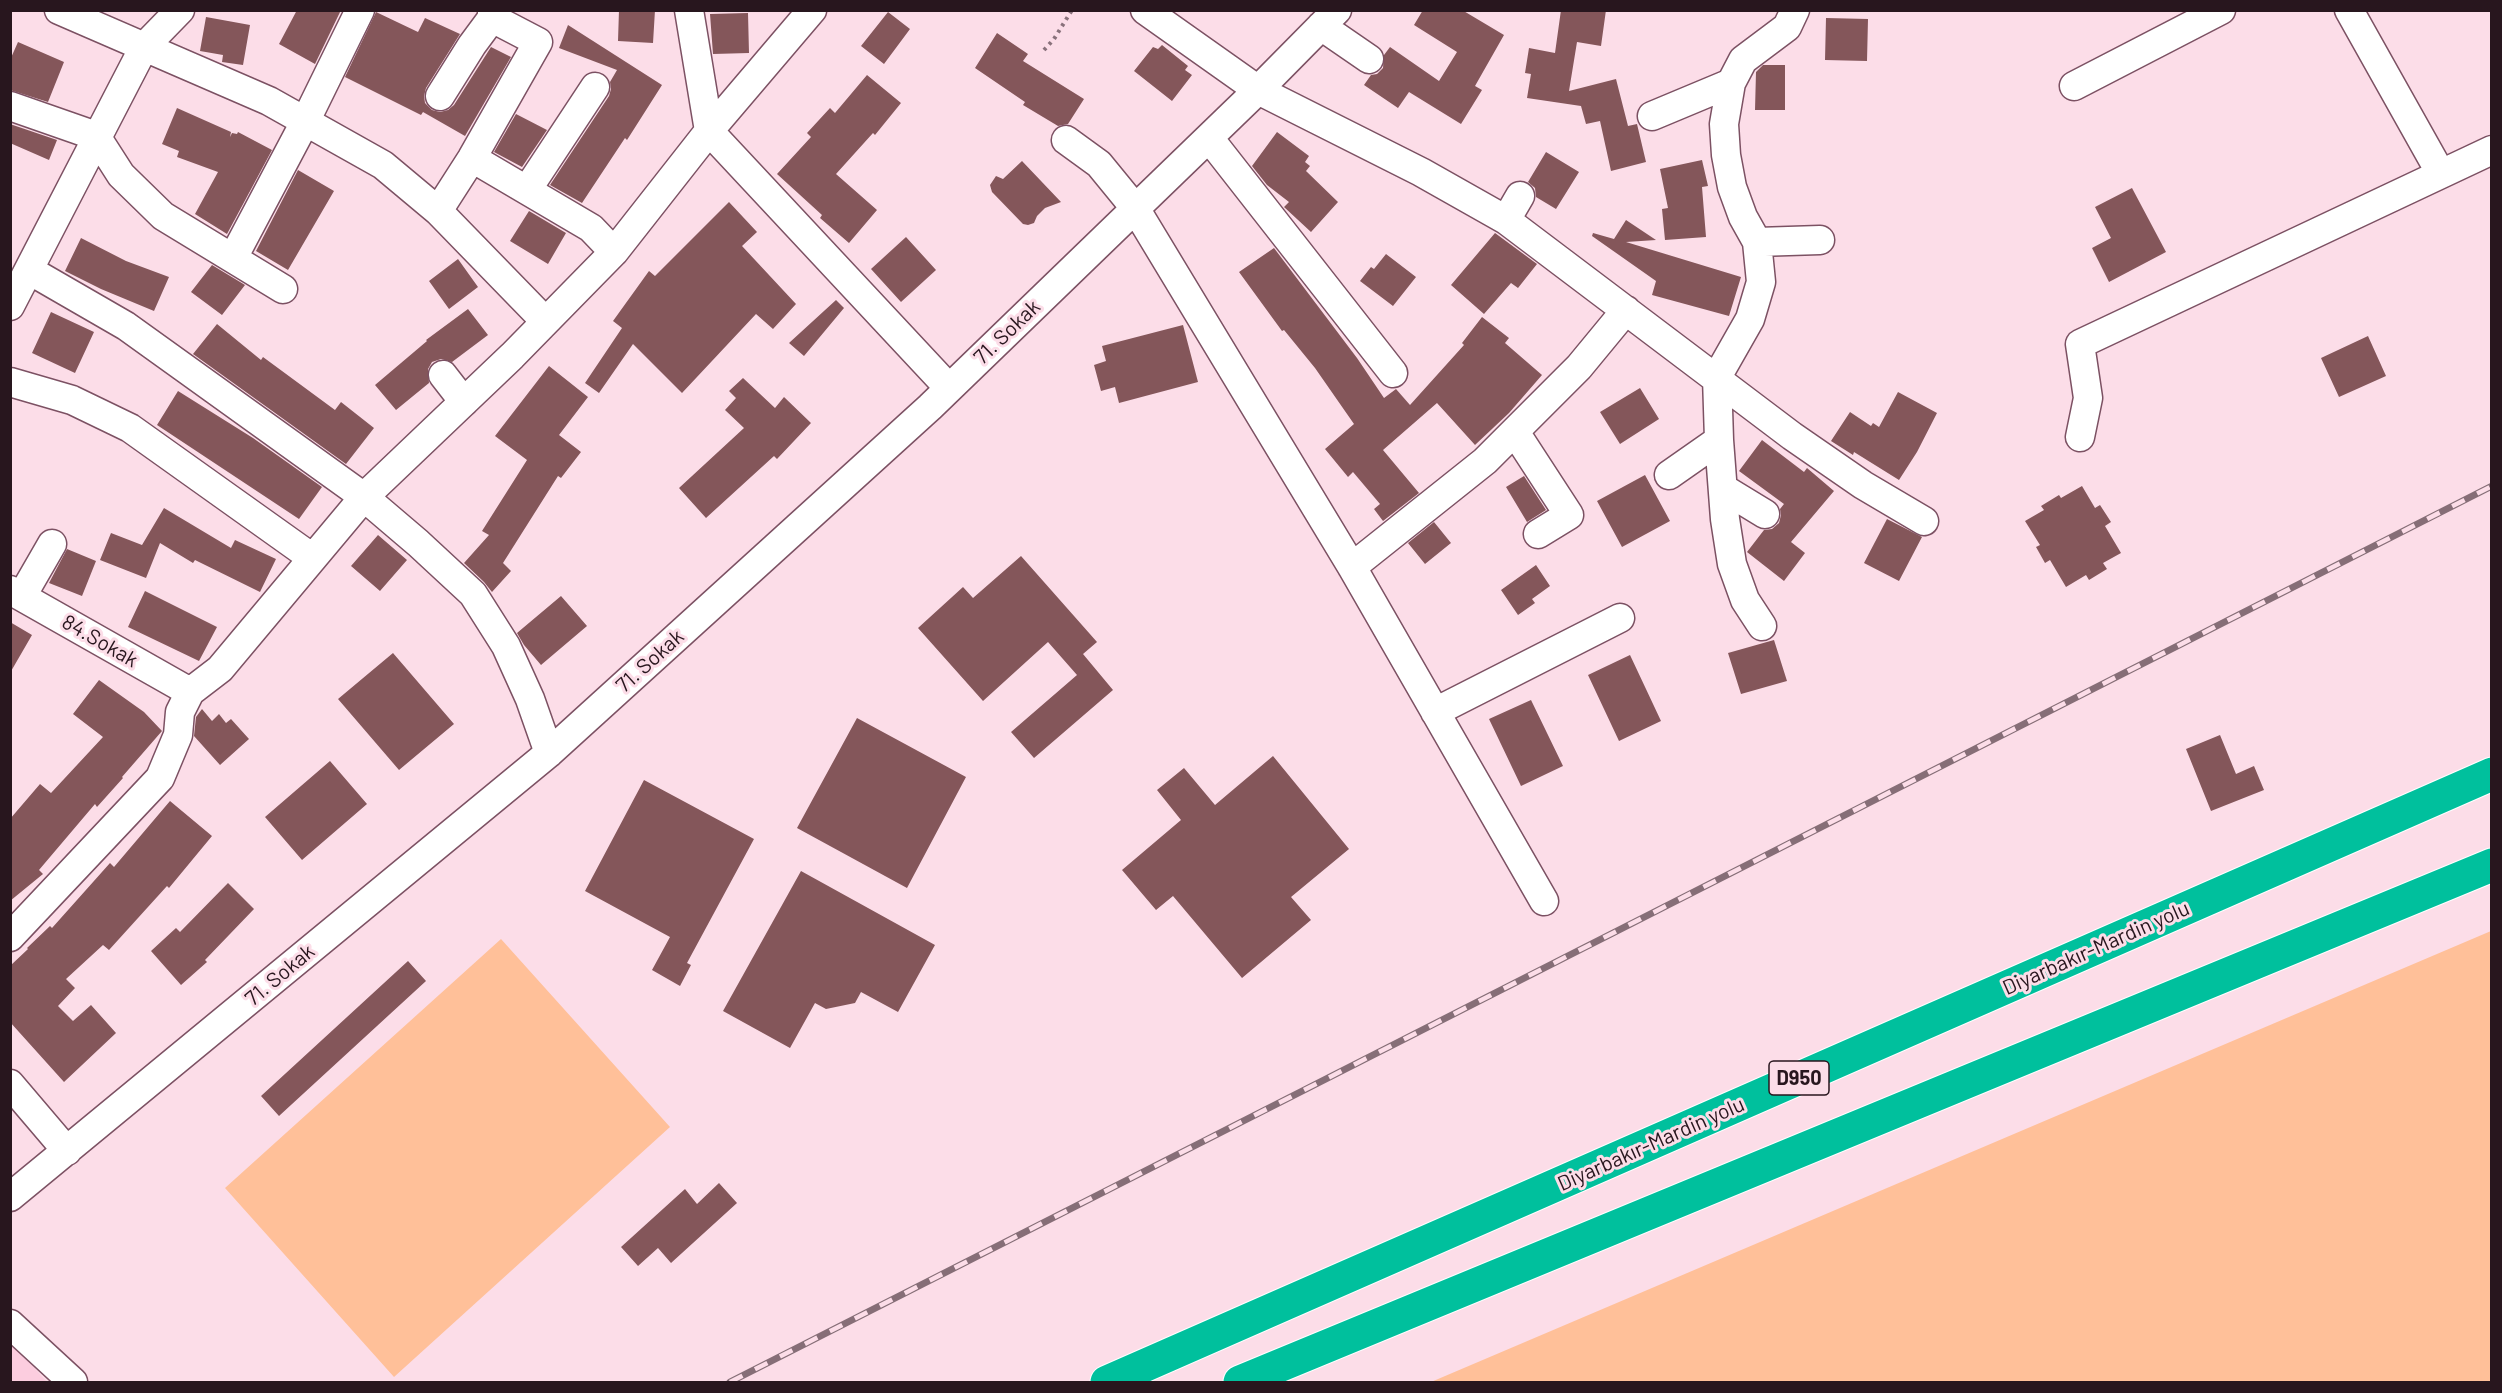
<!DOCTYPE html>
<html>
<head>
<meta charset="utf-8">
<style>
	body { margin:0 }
	#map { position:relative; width:2502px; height:1393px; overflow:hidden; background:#fcdde8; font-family:Barlow,sans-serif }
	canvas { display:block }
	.frame { position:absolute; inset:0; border:12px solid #28161e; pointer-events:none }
</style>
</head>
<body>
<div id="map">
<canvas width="2502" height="1393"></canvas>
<div class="frame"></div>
</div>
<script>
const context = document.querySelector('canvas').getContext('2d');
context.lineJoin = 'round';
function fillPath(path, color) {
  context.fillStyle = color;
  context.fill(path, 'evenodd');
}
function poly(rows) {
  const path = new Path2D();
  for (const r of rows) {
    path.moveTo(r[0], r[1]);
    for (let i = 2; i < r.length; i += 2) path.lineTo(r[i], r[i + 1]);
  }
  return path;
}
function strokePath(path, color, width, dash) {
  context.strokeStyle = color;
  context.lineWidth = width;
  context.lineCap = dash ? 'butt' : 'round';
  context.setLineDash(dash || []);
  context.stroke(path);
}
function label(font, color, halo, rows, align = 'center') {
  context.font = font + ' Barlow,sans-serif';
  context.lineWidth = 6;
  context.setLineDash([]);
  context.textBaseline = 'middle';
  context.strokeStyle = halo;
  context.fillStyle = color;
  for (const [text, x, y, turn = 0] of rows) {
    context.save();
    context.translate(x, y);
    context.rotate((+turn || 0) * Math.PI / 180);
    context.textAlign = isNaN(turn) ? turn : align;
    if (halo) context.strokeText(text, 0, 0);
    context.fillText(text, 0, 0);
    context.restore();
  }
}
const built = poly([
	[11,1342,47,1382,11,1382]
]);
const green = poly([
	[2491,931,2491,1382,1431,1382],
	[501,939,670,1127,394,1377,225,1188]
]);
const building = poly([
	[297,10,341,10,315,64,279,44],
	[619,10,655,10,653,43,618,41],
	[1423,10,1462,10,1504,35,1475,86,1482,90,1461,124,1409,92,1398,108,1364,85,1371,75,1377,74,1383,68,1384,55,1390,47,1439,81,1457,52,1414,25],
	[1561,10,1606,10,1601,46,1577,42,1569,91,1616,79,1628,126,1637,124,1646,162,1611,171,1600,121,1586,124,1581,106,1527,98,1531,74,1525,73,1529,48,1555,53],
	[376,12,418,32,425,18,460,34,426,88,424,96,425,103,432,110,440,112,448,110,454,105,491,47,511,57,465,136,423,112,421,115,345,77],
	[888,12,910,29,884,64,861,46],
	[748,13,749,53,713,54,710,14],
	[206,17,250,25,243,65,222,62,223,55,200,51],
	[1826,18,1868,19,1867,61,1825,60],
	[568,25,662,85,627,140,625,138,582,203,550,185,609,96,611,89,610,82,617,70,559,48],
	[997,33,1028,54,1023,61,1084,99,1068,124,1058,126,1023,105,1025,102,975,68],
	[18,42,64,62,48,102,10,90,10,60],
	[1162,45,1188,66,1185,70,1192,75,1172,101,1134,71,1153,47,1158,49],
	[1763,65,1785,65,1785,110,1755,110,1756,72],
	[867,75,901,103,875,135,873,133,836,174,877,210,849,243,820,218,822,215,777,174,811,137,807,133,830,108,835,113],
	[177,108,231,132,230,137,232,133,237,134,238,132,272,150,227,234,195,214,218,172,177,157,179,151,162,144],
	[516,114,547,130,522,167,494,152],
	[10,124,57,140,49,160,10,143],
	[1277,132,1309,156,1305,162,1310,166,1306,171,1338,202,1311,232,1284,207,1289,202,1267,185,1252,166],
	[1546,152,1579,172,1556,209,1536,197,1535,188,1528,182],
	[1702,160,1708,186,1702,187,1706,237,1665,240,1662,209,1668,208,1660,169],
	[1022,161,1061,202,1045,208,1037,216,1034,223,1028,225,1023,224,992,192,990,185,996,176,1003,179],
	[298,170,334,191,288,270,256,251],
	[2132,188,2166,252,2109,282,2092,248,2111,238,2095,207],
	[729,202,757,232,742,246,796,304,773,329,756,314,682,393,633,344,599,393,585,383,622,328,613,321,649,271,655,276],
	[529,211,566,233,548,264,510,241],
	[1626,220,1656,240,1626,242,1741,277,1729,316,1652,295,1656,281,1592,236,1593,233,1614,239],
	[1495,233,1537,264,1518,288,1511,283,1484,314,1451,285],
	[906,237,936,270,901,302,871,269],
	[81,238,126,261,169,277,154,311,101,289,65,271],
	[1274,248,1357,358,1384,398,1396,389,1410,405,1464,345,1462,343,1482,317,1509,338,1505,343,1542,375,1509,413,1475,445,1437,403,1383,450,1419,493,1383,521,1374,509,1380,504,1353,472,1348,477,1325,449,1354,424,1315,368,1284,330,1282,331,1239,272],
	[1386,254,1416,277,1393,306,1360,281,1371,267,1374,269],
	[458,259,478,287,449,309,429,281],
	[212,265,245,285,222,315,191,292],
	[836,300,844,308,804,356,789,343],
	[468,309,488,335,452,362,441,359,432,362,428,369,429,383,396,410,375,385,427,341,426,340],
	[51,312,94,332,75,373,32,353],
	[217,324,261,360,263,357,335,410,341,402,374,428,346,464,193,354],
	[1183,325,1198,382,1119,403,1115,387,1101,391,1094,365,1106,361,1102,346],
	[2368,336,2386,376,2339,397,2321,358],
	[549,366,588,397,559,435,581,452,561,478,558,476,503,563,511,571,492,592,484,582,464,563,489,535,482,531,527,460,495,436],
	[743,378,775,408,784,397,811,423,777,459,774,456,706,518,679,488,744,428,725,410,736,398,729,391],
	[1640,388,1659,419,1620,444,1600,412],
	[178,391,253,438,322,487,299,519,157,425],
	[1898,392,1937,413,1917,452,1899,480,1854,452,1853,455,1831,441,1850,412,1871,426,1873,423,1879,427],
	[1762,440,1804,472,1807,468,1834,491,1791,542,1805,553,1784,581,1747,552,1764,530,1772,529,1779,523,1781,515,1780,509,1784,504,1739,471],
	[1645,475,1670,521,1622,547,1597,501],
	[1524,476,1546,510,1527,522,1506,487],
	[2082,486,2095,508,2100,505,2111,522,2105,526,2121,553,2103,563,2107,569,2089,580,2086,575,2066,587,2050,560,2045,563,2036,547,2040,545,2025,521,2044,510,2041,506,2059,495,2061,498],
	[164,508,231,548,235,540,276,559,260,592,195,560,193,563,160,543,146,578,100,560,111,533,142,545],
	[1887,519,1922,537,1899,581,1864,563],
	[1434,522,1451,543,1425,564,1408,543],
	[378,535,407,560,380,591,351,566],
	[67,549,96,561,82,596,49,583],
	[1021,556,1097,642,1083,654,1113,690,1034,758,1011,732,1077,675,1048,642,983,701,918,628,963,587,973,598],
	[1536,565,1550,586,1532,599,1535,603,1518,615,1501,590],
	[145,591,217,627,199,661,128,627],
	[561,596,587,626,541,665,524,645,517,633],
	[10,622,32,635,10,673],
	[1774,640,1787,681,1741,694,1728,653],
	[393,653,454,724,399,770,338,699],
	[1630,655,1661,721,1619,741,1588,675],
	[99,680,144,712,162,731,122,777,123,778,97,807,95,804,39,870,43,874,10,901,10,819,40,784,51,793,103,737,73,714],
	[1531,700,1563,766,1521,786,1489,719],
	[202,709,212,721,219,714,226,723,231,719,249,739,220,765,194,736,196,717],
	[857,718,966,777,907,888,797,828],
	[2220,735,2236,774,2254,766,2264,790,2211,811,2186,749],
	[1273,756,1349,849,1291,897,1311,920,1242,978,1173,896,1156,910,1122,870,1181,820,1157,790,1184,768,1215,805],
	[330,761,367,804,302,860,265,817],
	[644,780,754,839,687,963,691,965,680,986,652,970,670,937,585,891],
	[170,801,212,836,169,888,167,886,109,950,103,945,66,979,75,988,58,1006,73,1021,91,1005,116,1033,64,1082,10,1022,10,966,28,949,27,948,50,926,52,928,110,863,114,867],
	[801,871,935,945,898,1012,861,992,855,1003,826,1009,815,1003,790,1048,723,1011],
	[228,883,254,909,205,960,207,962,181,985,151,951,176,928,180,932],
	[408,961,426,981,279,1116,261,1096],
	[719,1183,737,1203,671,1263,658,1248,638,1266,621,1247,685,1189,697,1204]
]);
const path = poly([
	[1044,50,1054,39,1072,10]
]);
const minor = poly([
	[59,10,269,101,383,165,438,211,545,321],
	[689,10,709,131,949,388],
	[1145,10,1258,90,1421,172,1506,220,1792,436,1863,485,1924,521],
	[2349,10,2441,174],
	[1321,26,1369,59],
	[2074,86,2221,10],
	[440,96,472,45,492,18,492,10],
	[10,106,96,136,121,175,163,216,283,289],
	[1652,116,1731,83],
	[1209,138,1393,373],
	[1066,140,1099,164,1135,208,1352,567,1544,901],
	[472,158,591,228,614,252],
	[527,190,595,87],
	[438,211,472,158,538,42,492,18],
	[1506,220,1520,196],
	[1757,242,1820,240],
	[233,258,306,120,360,10],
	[29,270,126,326,364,497,418,543,473,594,506,646,530,699,549,753],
	[10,306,144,47,180,10],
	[443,375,464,402],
	[10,382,72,400,130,428,311,557],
	[1515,432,1569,515,1538,534],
	[2080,437,2088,398,2080,344,2492,150],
	[1669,475,1719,440],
	[1724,489,1765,514],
	[1352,567,1485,461,1579,367,1626,310],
	[10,590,190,692],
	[22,596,52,544],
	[1762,626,1745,600,1732,564,1725,519,1719,440,1717,377,1750,319,1761,282,1757,242,1743,217,1732,187,1726,155,1724,124,1731,83,1743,60,1787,27,1795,10],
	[1435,712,1620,618],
	[10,937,160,778,178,735,180,712,190,692,220,669,364,497,512,356,614,252,709,131,812,10],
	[10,1084,67,1151],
	[10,1197,549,753,930,407,1258,90,1337,10],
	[10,1324,73,1382]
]);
const highway = poly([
	[1107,1382,2492,774],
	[1240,1382,2492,865]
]);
const rail = poly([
	[730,1382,2492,486]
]);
const shields = [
	[1799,1078,60]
];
const shieldNames = [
	["D950",1799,1078]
];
const streetNames = [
	["71. Sokak",1007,332,-44],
	["84.Sokak",100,641,30],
	["71. Sokak",650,661,-42],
	["Diyarbakır-Mardin yolu",2096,948,-24],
	["71. Sokak",280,975,-40],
	["Diyarbakır-Mardin yolu",1651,1144,-24]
];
fillPath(built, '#fccddf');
fillPath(green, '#ffc099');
fillPath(building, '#84565a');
strokePath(minor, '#7c5163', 31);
strokePath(highway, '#fff', 35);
strokePath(path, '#89717b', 4, [3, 4.5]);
strokePath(minor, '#fff', 28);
strokePath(highway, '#00c09d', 33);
strokePath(rail, '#866e77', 7);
strokePath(rail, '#fcdde8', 4.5, [14]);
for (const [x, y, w] of shields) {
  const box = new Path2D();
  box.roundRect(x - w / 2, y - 17, w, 34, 4.5);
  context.fillStyle = '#fcdde8';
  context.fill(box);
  strokePath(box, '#28161e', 1.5);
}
label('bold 20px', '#28161e', null, shieldNames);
label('21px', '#28161e', '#fcdde8', streetNames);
</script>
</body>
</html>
